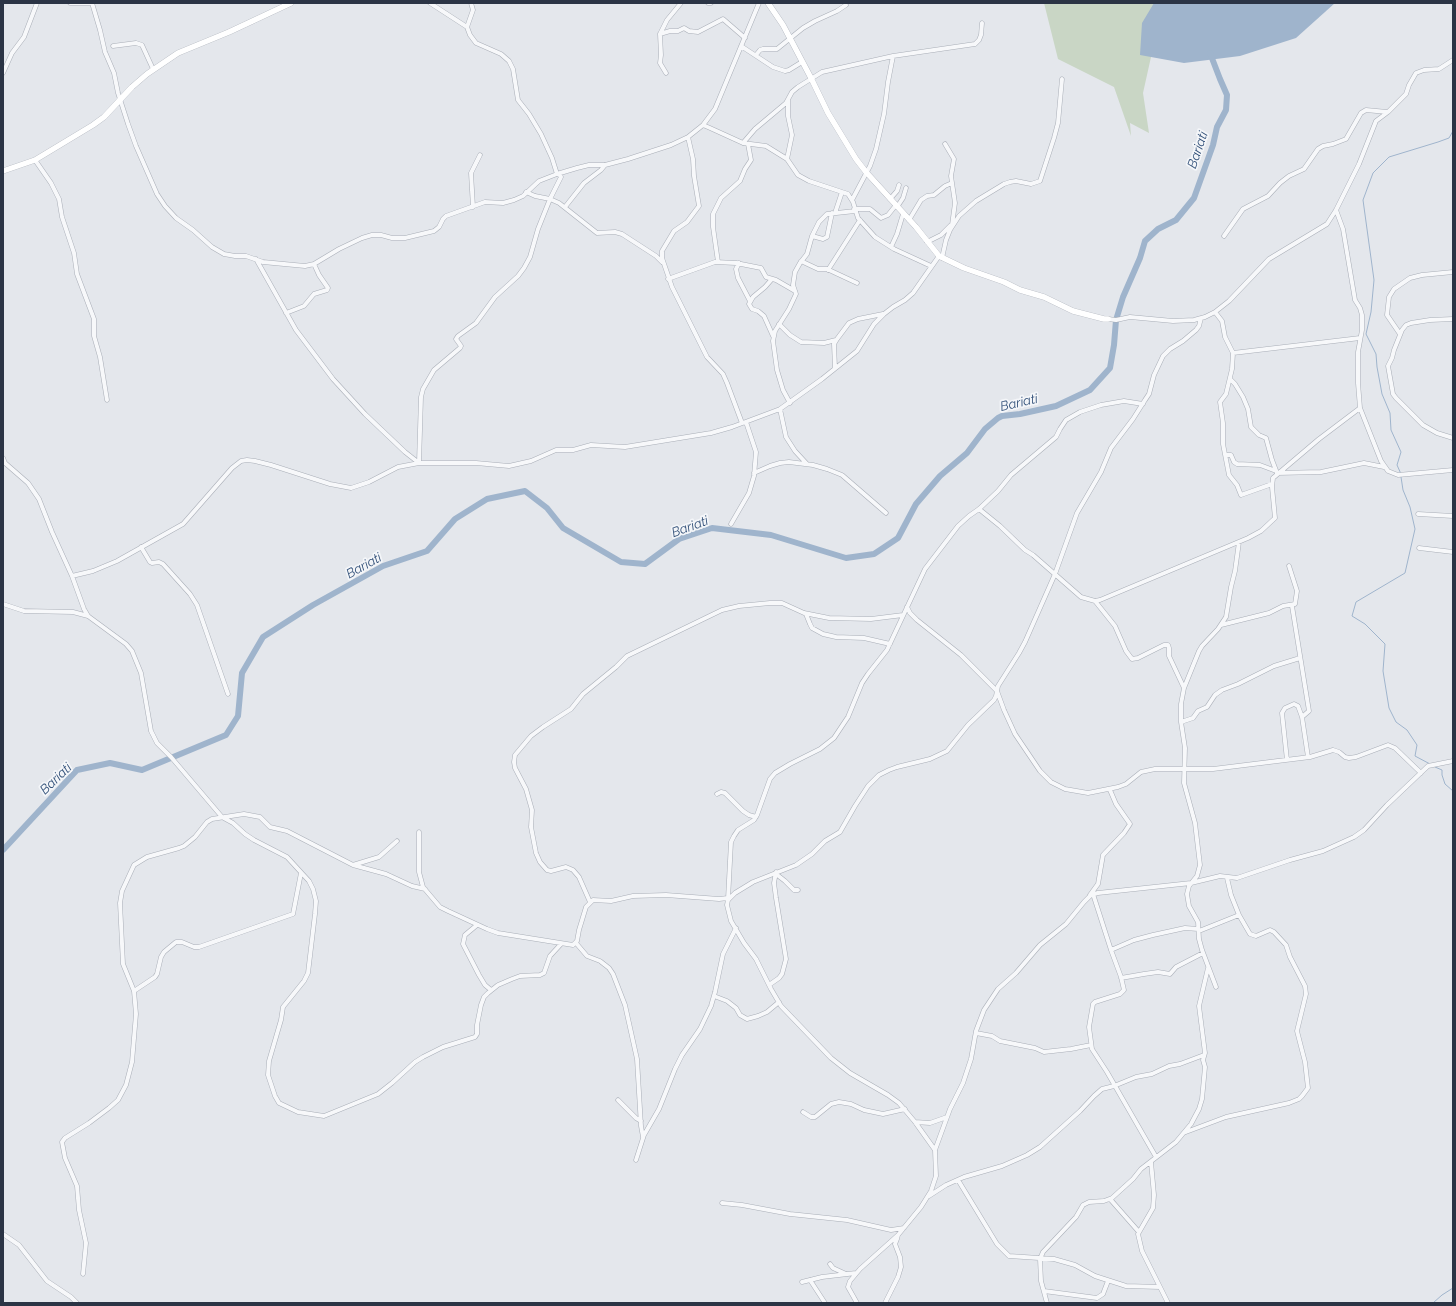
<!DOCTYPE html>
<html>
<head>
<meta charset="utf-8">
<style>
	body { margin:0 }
	#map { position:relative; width:1456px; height:1306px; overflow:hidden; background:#e4e7ec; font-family:Raleway,sans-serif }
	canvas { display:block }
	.frame { position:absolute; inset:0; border:4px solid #2b3445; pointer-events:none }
</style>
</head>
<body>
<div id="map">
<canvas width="1456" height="1306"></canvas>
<div class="frame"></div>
</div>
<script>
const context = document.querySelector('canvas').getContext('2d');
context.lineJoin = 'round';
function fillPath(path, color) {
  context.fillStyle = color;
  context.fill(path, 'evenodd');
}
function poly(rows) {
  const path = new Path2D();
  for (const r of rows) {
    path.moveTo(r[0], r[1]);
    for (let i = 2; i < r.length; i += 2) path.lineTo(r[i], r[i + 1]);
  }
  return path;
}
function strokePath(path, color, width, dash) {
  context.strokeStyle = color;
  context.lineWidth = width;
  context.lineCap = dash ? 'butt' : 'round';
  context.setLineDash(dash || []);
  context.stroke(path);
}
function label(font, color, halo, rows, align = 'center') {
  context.font = font + ' Raleway,sans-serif';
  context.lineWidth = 3.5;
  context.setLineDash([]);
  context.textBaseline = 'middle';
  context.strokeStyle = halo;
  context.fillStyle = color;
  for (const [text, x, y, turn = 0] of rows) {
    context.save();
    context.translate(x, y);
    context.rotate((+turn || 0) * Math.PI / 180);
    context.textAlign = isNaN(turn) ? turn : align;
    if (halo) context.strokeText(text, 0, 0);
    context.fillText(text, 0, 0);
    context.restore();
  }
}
const green = poly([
	[1044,3,1163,3,1143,93,1149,133,1130,123,1131,136,1114,87,1058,59]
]);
const water = poly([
	[1154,3,1335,3,1296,38,1240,56,1184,63,1140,55,1142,23]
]);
const stream = poly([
	[1401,474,1397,465,1401,452,1391,430,1390,413,1382,394,1377,367,1376,354,1366,334,1371,312,1374,280,1363,200,1373,173,1389,157,1438,142,1449,138,1453,131],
	[1401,477,1403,490,1410,507,1415,529,1405,573,1356,602,1352,616,1365,624,1385,644,1383,671,1389,708,1396,722,1407,730,1417,745,1415,756,1430,764],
	[1435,767,1442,770,1442,775,1445,784,1453,791],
	[1433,1303,1442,1295,1453,1288]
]);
const river = poly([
	[3,850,77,770,110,763,142,770,226,735,238,716,242,673,263,637,313,605,383,566,427,551,455,519,487,499,525,491,547,508,563,528,621,562,645,564,679,539,712,528,771,535,846,558,874,554,898,538,916,504,940,476,967,453,985,429,998,418,1002,416,1020,414,1056,406,1090,390,1110,368,1114,345,1116,320,1123,297,1140,258,1145,241,1158,229,1176,220,1194,198,1213,145,1217,127,1226,110,1227,95,1220,79,1210,53]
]);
const street = poly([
	[70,3,92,3],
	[92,3,100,30,105,52,114,73,118,93,128,124,136,146,157,194,165,206,176,218,193,230,212,247,224,254,235,256,246,256,263,262,305,266,314,264,339,249,362,238,372,235,381,235,392,238,405,238,434,231,439,227,443,219,446,216,485,202,503,203,514,200,523,196,539,181,557,174,577,168,589,165,605,165,628,159,671,145,688,137,703,125,715,109,759,3],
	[430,3,467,27],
	[708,3,711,3],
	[660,34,670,31,678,31,684,28,689,31,698,32,723,19,745,38],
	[113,46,136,43,142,45,153,69],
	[741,46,773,67,785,71,789,70,802,62],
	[756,55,760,50,763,49,777,49,803,28,815,21,837,11,846,5],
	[3,73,12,53,24,37,37,3],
	[666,73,660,63,661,55,660,34,667,20,681,3],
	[703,125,710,128,743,143,766,146,787,159,798,175,809,181,848,194,853,202,858,218,875,237,894,249,931,266],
	[688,137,693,159,694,176,699,206,687,222,674,231,662,251,662,258,672,287,707,357,723,374,727,383,742,423],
	[743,143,755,129,786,103,792,92,798,87,822,72,893,56,975,44,979,40,981,35,982,23],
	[945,144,954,159,951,176,955,203,952,225],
	[787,159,792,135,788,116,788,100],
	[35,160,51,183,59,199,62,217,74,253,77,274,94,319,94,336,100,357,107,400],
	[526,192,535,196,550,199,559,203,597,233,615,232,622,234,656,256,662,262],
	[890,199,897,191,899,185],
	[852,200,870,166,876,149,884,114,888,82,893,56],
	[473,207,471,173,480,155],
	[565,207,584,183,601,170,605,165],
	[897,207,903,198,906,188],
	[854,209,870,209,881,218,888,215,896,205],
	[1336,210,1343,229,1355,300,1360,308,1362,315,1362,330,1358,352,1358,383,1360,408,1381,461,1388,471,1398,475,1453,470],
	[835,213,842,192],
	[909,220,921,200,927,196,934,195,945,186,952,183],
	[812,236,823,239,827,237,832,213],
	[1224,236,1243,209,1268,196,1280,183,1289,176,1304,169,1318,149,1323,146,1333,144,1346,139,1361,113,1366,110,1387,112],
	[927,242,941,235,951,225],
	[891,247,897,234,903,214],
	[942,258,946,240,950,230,959,216,976,201,1004,184,1010,182,1016,181,1031,184,1040,181,1054,138,1058,123,1062,79],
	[256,259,296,330,333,379,365,414,405,452,419,463,476,463,509,466,531,461,556,450,573,450,591,445,625,447,711,433,732,427,780,409,822,379,857,351,874,324,884,314,893,307,905,300,913,293,939,256],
	[801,261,818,269,827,269,857,283],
	[718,262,713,227,713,214,721,198,740,181,745,169,751,160,748,144],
	[739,263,736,269,738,278,750,301],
	[828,270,860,220],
	[668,279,715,262,736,263,761,268,766,277,776,280,795,291],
	[772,279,765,287,753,297,749,304,752,309,758,311,764,316,773,336],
	[1215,312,1222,321,1225,337,1233,353,1360,338],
	[286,313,304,306,314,294,327,290,328,288,319,275,314,264],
	[1108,319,1116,320,1130,317,1173,321,1194,320,1205,317,1215,312,1229,301,1269,259,1327,224,1336,210,1359,164,1376,121,1388,112,1406,94,1409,85,1416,73,1424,70,1439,69,1453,60],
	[1453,319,1430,320,1411,323,1406,325,1402,330,1394,350,1392,358,1388,366,1393,394,1396,398,1423,425,1437,433,1453,438],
	[779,324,790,335,801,342,824,343,836,340],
	[1400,334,1387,315,1389,297,1394,289,1410,278,1422,275,1453,272],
	[1233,353,1232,369,1226,394,1220,402,1223,423,1223,444,1229,475,1237,485,1241,495,1272,484],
	[835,368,834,344,837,339,849,323,858,319,883,314],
	[1230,379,1235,384,1243,397,1248,409,1251,427,1259,435,1266,438,1272,460,1277,473,1321,472,1364,463,1384,467],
	[790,403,783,390,777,370,773,341,775,331,789,309,796,294,793,285,795,272,800,263,807,254,812,236,819,222,827,214,855,211],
	[780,409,786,437,795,451,807,464],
	[1226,455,1231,455,1234,462,1237,464,1260,465,1276,471],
	[3,458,5,463,28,483,39,499,52,532,72,576,84,609,88,616,126,644,132,651,141,673,151,731,157,743,171,757,222,817,233,823,245,834,254,840,287,857,309,881,313,889,316,901,315,914,308,973,304,981,283,1007,281,1020,269,1061,268,1075,275,1096,279,1103,298,1112,324,1116,378,1094,392,1083,415,1062,423,1057,443,1047,475,1037,477,1034,477,1025,481,1005,484,997,488,993,498,985,512,979,520,976,540,975,544,973,550,956,561,944],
	[754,473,770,466,780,463,789,462,813,465,827,469,842,475,886,513],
	[979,509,1000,526,1025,550,1033,555,1081,597,1095,601,1100,600,1248,538,1261,531,1275,518,1272,487,1273,478,1319,439,1360,408],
	[1418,514,1453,516],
	[731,524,749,493,754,476,756,452,746,422],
	[141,547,150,562,152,563,159,562,163,564,190,594,197,605,228,694],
	[1419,548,1453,552],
	[72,576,93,571,117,561,183,524,232,468,241,461,247,460,255,461,271,465,330,484,351,488,369,482,398,467,419,463,421,397,423,389,434,370,460,348,461,346,456,339,458,336,476,323,495,297,518,276,524,268,530,257,538,229,550,199,561,177,560,175,557,174,552,158,541,134,529,114,518,100,513,69,509,61,501,54,476,43,470,35,467,27,473,10,471,3],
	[1095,601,1115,626,1126,651,1132,659,1138,658,1164,645,1168,645,1169,648,1169,656,1184,688],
	[3,604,24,611,73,612,88,616],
	[1292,606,1309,711,1302,717],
	[907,607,910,613,917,620,961,655,997,691,1004,710,1015,734,1040,771,1051,782,1065,789,1088,793,1118,787,1126,784,1141,772,1155,769,1213,769,1310,757,1333,750,1339,752,1345,757,1349,758,1356,757,1388,745,1395,748,1421,773],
	[806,614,810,624,812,628,823,634,836,637,864,638,890,644],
	[1221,625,1269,613,1283,606,1295,604,1297,591,1289,566],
	[1181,722,1193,718,1198,711,1207,707,1215,695,1222,690,1238,684,1274,666,1300,658],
	[1287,760,1282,713,1285,708,1294,704,1298,706,1302,717,1308,757],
	[717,794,721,792,725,793,743,811,749,815,756,817],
	[419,832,419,872,423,887,440,907,448,911,487,929,498,933,573,945,577,941,579,930,586,907,593,900,611,901,633,896,666,895,719,899,728,898],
	[353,865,379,857,397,841],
	[776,874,785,881,794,890,798,890],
	[1093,894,1111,950,1121,977,1124,990,1120,994,1095,1002,1093,1004,1089,1027,1092,1049,1107,1072,1156,1157],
	[1090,895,1098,884,1103,855,1124,833,1130,824,1116,804,1110,790],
	[728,899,731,842,734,836,738,830,754,820,757,815,770,779,775,773,790,764,820,749,834,738,848,717,862,683,868,674,887,650,925,569,958,526,969,516,979,509,998,491,1011,475,1056,437,1060,429,1066,420,1080,412,1101,405,1124,401,1143,404],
	[590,902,579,877,573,870,566,867,551,871,547,870,540,862,536,853,531,827,532,810,526,789,515,768,514,762,515,755,531,736,543,727,571,709,583,694,616,667,627,656,722,610,739,606,770,603,782,603,804,613,829,618,871,619,903,615],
	[477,925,465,935,463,944,479,975,485,985,491,990],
	[1199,931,1239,915],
	[576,943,587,956,600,961,609,968,613,974,625,1005,637,1059,641,1126,643,1137],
	[1111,950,1134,940,1153,935,1185,928,1198,929],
	[1121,978,1144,974,1158,972,1170,974,1176,967,1203,953],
	[769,985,779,978,782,974,786,959,776,898,774,883,776,872],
	[1216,987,1202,950,1199,939,1198,922,1189,906,1187,894,1189,886,1197,876,1200,865,1195,823,1184,783,1185,748,1181,722,1181,704,1184,688,1199,651,1202,646,1218,629,1226,617,1231,587,1235,571,1239,542],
	[134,991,155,977,157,974,161,957,164,952,176,942,182,942,194,947,199,947,293,914,301,873],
	[714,996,727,1001,736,1008,740,1015,747,1019,758,1016,767,1012,779,1002],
	[976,1033,992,1036,1000,1041,1035,1048,1044,1052,1071,1049,1091,1045],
	[618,1100,636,1118,641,1121],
	[803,1112,811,1117,815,1117,831,1104,839,1102,851,1104,864,1110,883,1114,905,1109],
	[915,1122,930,1123,947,1117],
	[1186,1132,1226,1117,1289,1103,1299,1099,1302,1096,1308,1088,1305,1062,1297,1031,1306,994,1305,986,1290,957,1286,945,1274,932,1270,930,1256,936,1250,934,1239,915,1231,895,1227,878],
	[935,1150,915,1122,899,1103,888,1095,850,1073,831,1058,781,1006,771,989,756,959,744,943,731,921,727,905,728,900,735,893,753,882,796,865,812,854,825,841,840,832,855,806,868,786,879,775,889,770,897,767,930,759,947,751,968,725,994,700,996,696,998,686,1019,653,1025,642,1055,574,1077,513,1101,472,1111,448,1133,419,1145,400,1149,394,1154,375,1163,356,1170,349,1183,341,1196,330,1199,326,1201,318],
	[636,1160,644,1135,659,1109,675,1069,682,1055,700,1029,711,1006,715,992,723,954,736,928],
	[1151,1162,1154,1195,1153,1208,1138,1234,1142,1251,1168,1303],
	[958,1180,997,1244,1009,1256,1054,1259,1075,1265,1095,1276,1126,1286,1160,1287],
	[929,1196,946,1185,964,1177,1002,1166,1027,1155,1040,1147,1080,1111,1094,1096,1102,1089,1114,1086,1136,1077,1152,1074,1169,1066,1180,1064,1204,1055],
	[1110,1199,1139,1232],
	[722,1203,742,1205,790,1214,847,1220,891,1230,904,1228],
	[3,1234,19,1245,47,1281,71,1297,77,1303],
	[830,1264,833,1268,846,1274],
	[83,1274,86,1243,79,1210,77,1186,65,1158,62,1142,65,1138,89,1123,109,1108,118,1100,126,1085,132,1062,136,1014,134,991,123,964,120,903,122,891,134,865,147,857,179,848,184,846,195,837,207,822,212,819,244,814,260,817,270,827,287,831,353,865,386,874,412,886,425,889],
	[810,1280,825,1303],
	[802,1282,822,1277,856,1273],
	[1044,1291,1097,1298,1103,1294,1108,1281],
	[857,1303,848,1287,850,1281,860,1269,898,1235],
	[885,1303,898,1277,901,1267,900,1257,895,1244,897,1239,898,1235,921,1207,931,1191,936,1176,935,1150,950,1109,963,1083,971,1059,976,1031,984,1010,998,989,1016,973,1040,945,1066,924,1084,902,1091,895,1098,893,1191,883,1220,876,1237,878,1290,860,1323,851,1354,837,1364,830,1387,805,1428,766,1453,761],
	[1047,1303,1041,1281,1040,1259,1043,1252,1076,1217,1083,1205,1089,1202,1104,1201,1112,1198,1133,1179,1141,1169,1176,1142,1191,1124,1199,1109,1202,1099,1205,1067,1203,1060,1205,1053,1199,1006,1208,968]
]);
const secondary = poly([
	[768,3,783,25,811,78,828,113,856,159,866,172,916,227,939,256,964,268,1004,282,1020,290,1044,297,1073,311,1104,319,1108,319],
	[3,171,35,160,93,125,104,117,132,87,147,74,178,53,229,32,291,3]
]);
const waterNames = [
	["Bariati",1198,150,-71],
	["Bariati",1019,403,-13],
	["Bariati",690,527,-20],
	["Bariati",364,566,-29],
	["Bariati",56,779,-44]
];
fillPath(green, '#c9d6c5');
fillPath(water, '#9fb4cc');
strokePath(stream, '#9fb4cc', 1);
strokePath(river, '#9fb4cc', 6);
strokePath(street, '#a9aeb7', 5);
strokePath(secondary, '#a9aeb7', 6);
strokePath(street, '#f7f8fa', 4);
strokePath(secondary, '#fff', 5.5);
label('italic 13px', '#34527a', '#f4f6f9', waterNames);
</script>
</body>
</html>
